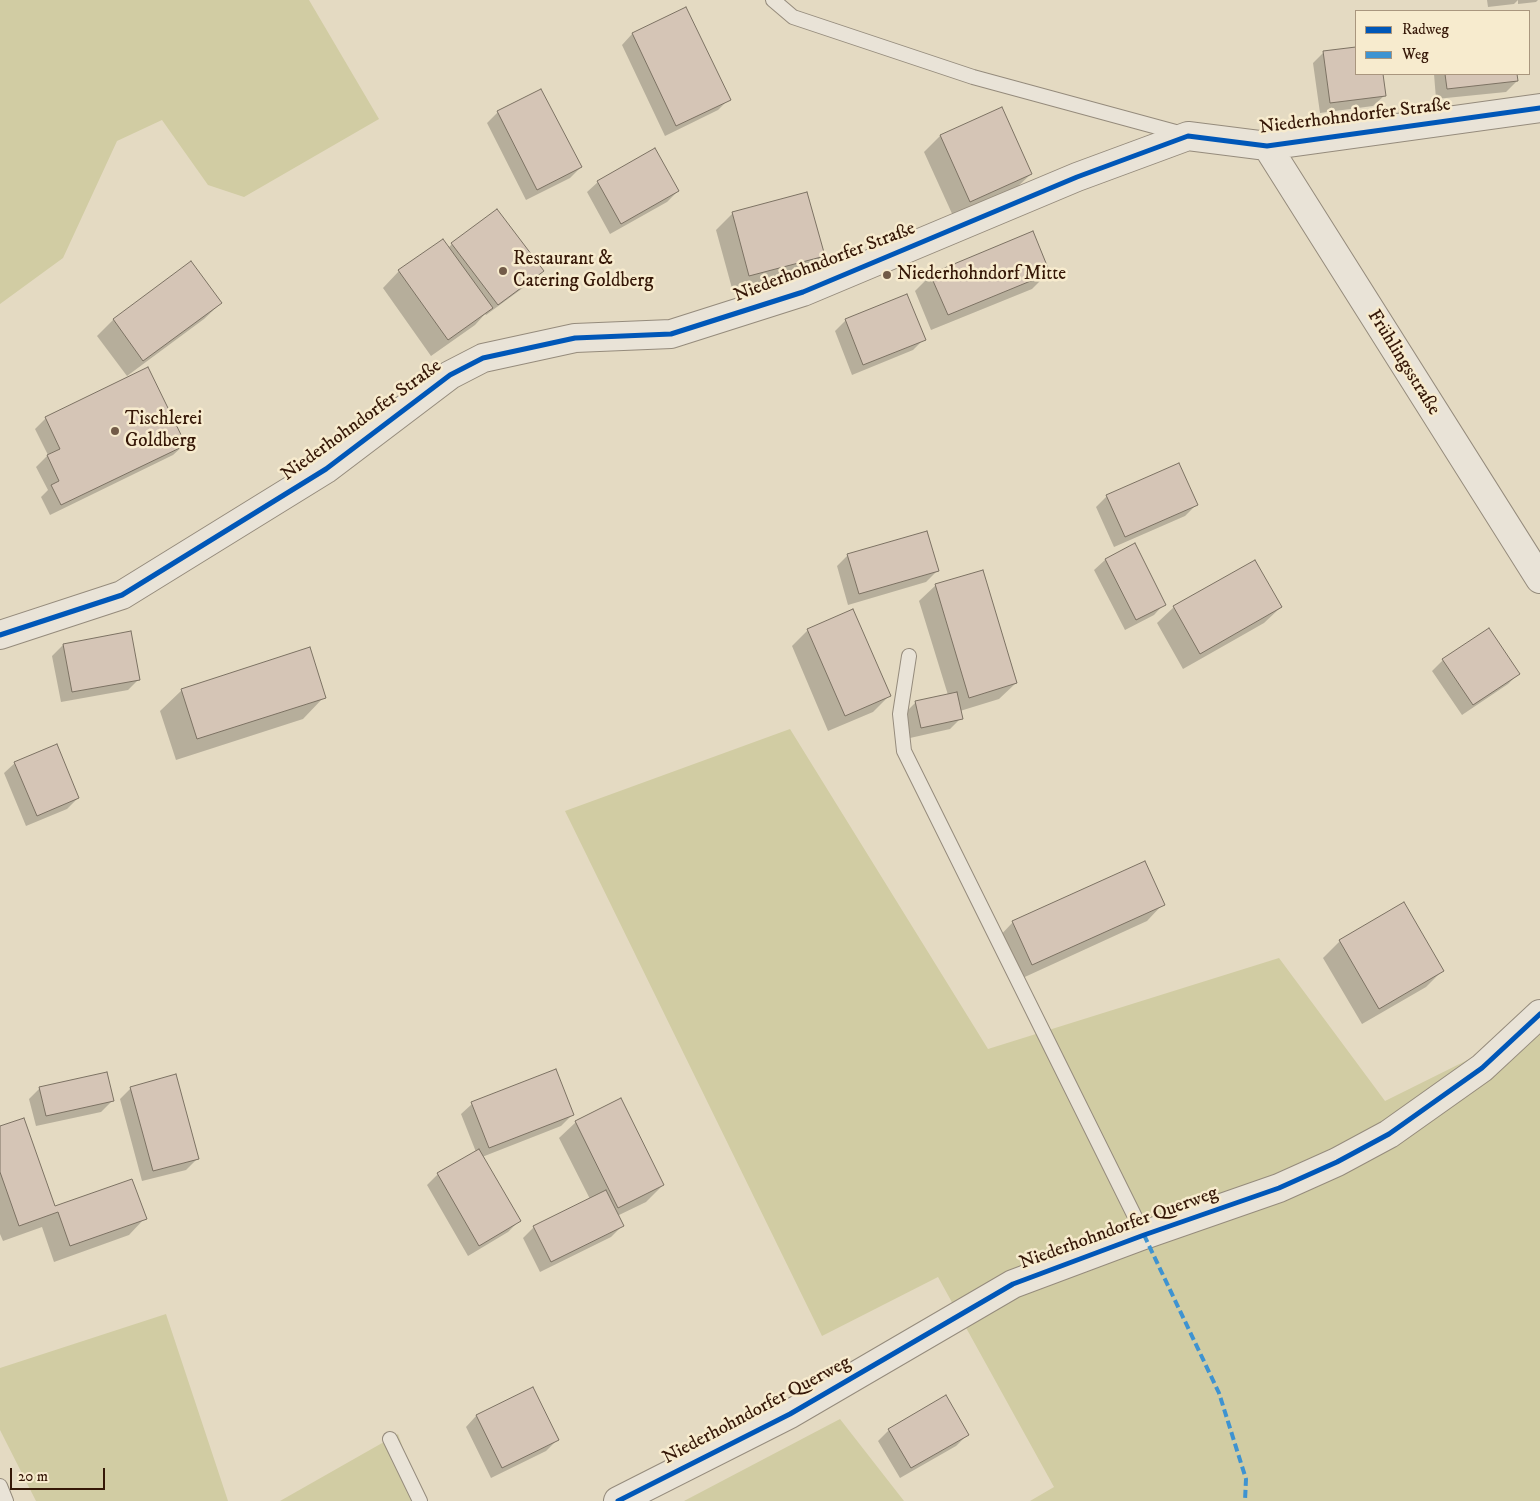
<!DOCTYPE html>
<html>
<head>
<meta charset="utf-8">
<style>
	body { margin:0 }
	#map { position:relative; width:1540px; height:1501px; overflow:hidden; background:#e4dac2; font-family:"IM FELL DW Pica",serif }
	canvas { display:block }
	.legend { position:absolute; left:1355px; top:10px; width:175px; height:65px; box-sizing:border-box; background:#f7ebce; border:1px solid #a9967e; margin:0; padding:6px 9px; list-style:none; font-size:15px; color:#351707 }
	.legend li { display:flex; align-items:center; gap:10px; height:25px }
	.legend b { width:25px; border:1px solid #a9967e }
	.scale { position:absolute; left:10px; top:1468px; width:95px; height:22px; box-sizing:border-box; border:2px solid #351707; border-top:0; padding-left:6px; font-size:15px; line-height:18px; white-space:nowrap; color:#351707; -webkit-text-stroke:4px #f7ebce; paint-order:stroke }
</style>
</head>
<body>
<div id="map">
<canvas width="1540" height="1501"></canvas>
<ul class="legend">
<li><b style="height:6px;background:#0057b8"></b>Radweg</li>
<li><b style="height:6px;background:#3e93d1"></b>Weg</li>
</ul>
<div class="scale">20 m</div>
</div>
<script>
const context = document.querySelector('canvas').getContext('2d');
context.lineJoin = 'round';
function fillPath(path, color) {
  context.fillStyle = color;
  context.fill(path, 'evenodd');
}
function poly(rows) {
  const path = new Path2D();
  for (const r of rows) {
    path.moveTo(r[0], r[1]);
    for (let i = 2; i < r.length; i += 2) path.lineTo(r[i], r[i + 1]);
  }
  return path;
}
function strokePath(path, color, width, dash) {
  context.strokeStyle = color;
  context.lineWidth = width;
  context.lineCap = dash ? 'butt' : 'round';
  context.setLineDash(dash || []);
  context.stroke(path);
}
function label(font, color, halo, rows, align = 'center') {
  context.font = font + ' "IM FELL DW Pica",serif';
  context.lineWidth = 5;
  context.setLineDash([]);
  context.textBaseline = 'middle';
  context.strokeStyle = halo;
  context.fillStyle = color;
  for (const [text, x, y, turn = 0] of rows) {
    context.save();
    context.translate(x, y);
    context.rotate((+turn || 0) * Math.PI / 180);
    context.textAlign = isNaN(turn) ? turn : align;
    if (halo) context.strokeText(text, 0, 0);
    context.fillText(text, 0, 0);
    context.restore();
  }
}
const green = poly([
	[0,0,309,0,379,119,244,197,208,185,162,120,117,141,63,258,0,304],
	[790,729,988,1049,1279,958,1385,1101,1540,1024,1540,1501,1030,1501,1054,1487,938,1277,822,1336,565,811],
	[166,1314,228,1501,36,1501,0,1430,0,1368],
	[840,1419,904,1501,684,1501],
	[398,1434,422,1501,280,1501]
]);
const shadow = poly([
	[1487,0,1538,0,1536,2,1518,4,1518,0,1514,4,1488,7],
	[686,9,729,99,718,110,665,136,622,45,632,34],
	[1356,48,1356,74,1381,74,1384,96,1373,106,1320,113,1313,63,1324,52],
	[1434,74,1516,74,1517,81,1506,92,1436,99],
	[1001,108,1031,174,1014,190,954,218,924,152,940,136],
	[498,112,581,167,570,178,526,200,487,123],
	[598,182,678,191,667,202,610,234,587,192],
	[733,213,823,255,807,272,733,292,716,230],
	[452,244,542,271,531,282,486,315,485,314,475,325,431,356,383,288,399,271,448,248],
	[191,263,221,303,204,319,127,376,97,336,113,320],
	[1049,272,1032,289,931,330,915,291,931,275],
	[846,320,924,339,913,350,852,375,835,331],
	[46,418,184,445,173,455,50,515,41,497,48,490,36,467,48,455,35,429],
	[1107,496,1196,505,1185,516,1114,547,1096,507],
	[1134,545,1164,604,1154,615,1125,630,1094,570,1105,560],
	[848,555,937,571,926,582,848,605,837,566],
	[936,585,1016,683,999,699,960,711,961,718,950,729,910,738,905,713,916,702,948,695,919,601],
	[1174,607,1281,607,1264,623,1183,669,1157,623],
	[808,630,889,696,873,712,828,731,792,646],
	[63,645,139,679,128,690,61,702,52,656],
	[1443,660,1518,674,1508,684,1462,715,1432,671],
	[182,690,324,697,303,719,176,760,160,711],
	[15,763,78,798,67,809,26,826,4,773],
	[1163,904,1147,921,1016,981,997,939,1013,922],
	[1340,941,1442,971,1426,987,1362,1024,1323,958],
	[40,1088,112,1101,101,1112,36,1126,29,1099],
	[131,1088,197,1159,186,1170,142,1181,120,1099],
	[472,1104,572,1115,561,1126,482,1157,519,1221,508,1232,468,1256,427,1185,438,1174,476,1152,461,1114],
	[576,1122,663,1185,646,1202,617,1216,622,1226,611,1237,540,1272,523,1238,534,1227,590,1199,559,1138],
	[0,1127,54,1208,145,1218,129,1235,54,1262,42,1227,3,1241,0,1234],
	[532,1389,557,1440,546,1451,491,1478,466,1427,476,1416],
	[889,1430,967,1435,956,1446,900,1478,878,1441]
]);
const building = poly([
	[686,7,731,100,676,126,632,33,686,7],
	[1356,47,1356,74,1383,74,1386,96,1330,103,1323,51,1356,47],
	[1445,74,1517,74,1518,81,1447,89,1445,74],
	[541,89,582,167,537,190,497,111,541,89],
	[1002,107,1032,174,970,202,940,135,1002,107],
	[655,148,679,191,621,224,597,181,655,148],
	[807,192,825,256,749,276,732,212,807,192],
	[497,209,544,271,498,305,451,243,497,209],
	[1033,231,1050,273,948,315,930,274,1033,231],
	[443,239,493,308,448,340,398,270,443,239],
	[191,261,222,303,143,361,113,319,191,261],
	[907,294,926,340,863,365,845,319,907,294],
	[148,367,186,445,61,505,51,485,59,481,47,455,60,449,45,417,148,367],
	[1179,463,1198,505,1125,537,1106,495,1179,463],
	[927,531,939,571,859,594,847,554,927,531],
	[1135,543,1166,605,1136,620,1105,559,1135,543],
	[1255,560,1282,607,1200,654,1173,606,1255,560],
	[983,570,1017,683,969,698,935,584,983,570],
	[853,609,891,696,845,716,807,629,853,609],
	[1489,628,1520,674,1473,705,1442,659,1489,628],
	[131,631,140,680,72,692,63,644,131,631],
	[310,647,326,698,197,739,181,689,310,647],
	[957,692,963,719,921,728,915,701,957,692],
	[57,744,79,798,37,816,14,762,57,744],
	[1145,861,1165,905,1032,965,1012,921,1145,861],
	[1404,902,1444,971,1379,1009,1339,940,1404,902],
	[556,1069,574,1115,489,1148,471,1102,556,1069],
	[107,1072,114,1101,46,1116,39,1087,107,1072],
	[176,1074,199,1159,153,1171,130,1087,176,1074],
	[621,1098,664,1185,618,1208,575,1121,621,1098],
	[24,1118,55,1206,132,1179,147,1219,70,1246,58,1212,19,1226,0,1172,0,1126,24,1118],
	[479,1149,521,1221,479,1246,437,1173,479,1149],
	[606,1190,624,1226,551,1262,533,1226,606,1190],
	[533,1387,559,1440,502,1468,476,1415,533,1387],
	[946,1395,969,1435,911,1468,888,1429,946,1395]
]);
const service = poly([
	[773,0,793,17,973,77,1183,134],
	[909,656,900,714,904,751,1144,1235],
	[390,1439,420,1501],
	[0,1486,6,1501]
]);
const minor = poly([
	[1267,146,1540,579],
	[0,635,122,595,326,469,450,375,483,358,575,338,671,334,803,292,1077,177,1188,136,1267,146,1540,108],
	[618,1501,790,1414,1013,1284,1144,1235,1279,1188,1337,1162,1389,1134,1482,1068,1540,1014]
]);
const quiet = poly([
	[1144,1235,1219,1393,1246,1479,1245,1501]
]);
const cycleway = poly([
	[0,635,122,595,326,469,450,375,483,358,575,338,671,334,803,292,1077,177,1188,136,1267,146,1540,108],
	[618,1501,790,1414,1013,1284,1144,1235,1279,1188,1337,1162,1389,1134,1482,1068,1540,1014]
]);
const markers = [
	[503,271,5,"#725b48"],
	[887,275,5,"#725b48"],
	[115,431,5,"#725b48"]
];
const streetNames = [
	["Niederhohndorfer Straße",1355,117,-7],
	["Niederhohndorfer Straße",825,263,-21],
	["Frühlingsstraße",1403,363,58],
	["Niederhohndorfer Straße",362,421,-36],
	["Niederhohndorfer Querweg",1119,1229,-20],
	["Niederhohndorfer Querweg",757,1411,-28]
];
const poiNames = [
	["Restaurant &",513,260],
	["Catering Goldberg",513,282],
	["Niederhohndorf Mitte",897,275],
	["Tischlerei",125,420],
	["Goldberg",125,442]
];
fillPath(green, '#d1cca3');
fillPath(shadow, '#0003');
fillPath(building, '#d5c5b6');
strokePath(building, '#7c7263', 1);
strokePath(service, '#958b7c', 16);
strokePath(minor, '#958b7c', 30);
strokePath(service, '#e9e3d7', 14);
strokePath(minor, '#e9e3d7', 28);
strokePath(quiet, '#3e93d1', 4, [8, 4]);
strokePath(cycleway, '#0057b8', 5);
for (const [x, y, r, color] of markers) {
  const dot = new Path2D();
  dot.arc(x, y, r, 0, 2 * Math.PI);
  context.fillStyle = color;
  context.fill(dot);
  strokePath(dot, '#f7ebce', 2);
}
label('19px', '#351707', '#f7ebce', streetNames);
label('19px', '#351707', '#f7ebce', poiNames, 'left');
</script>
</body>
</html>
